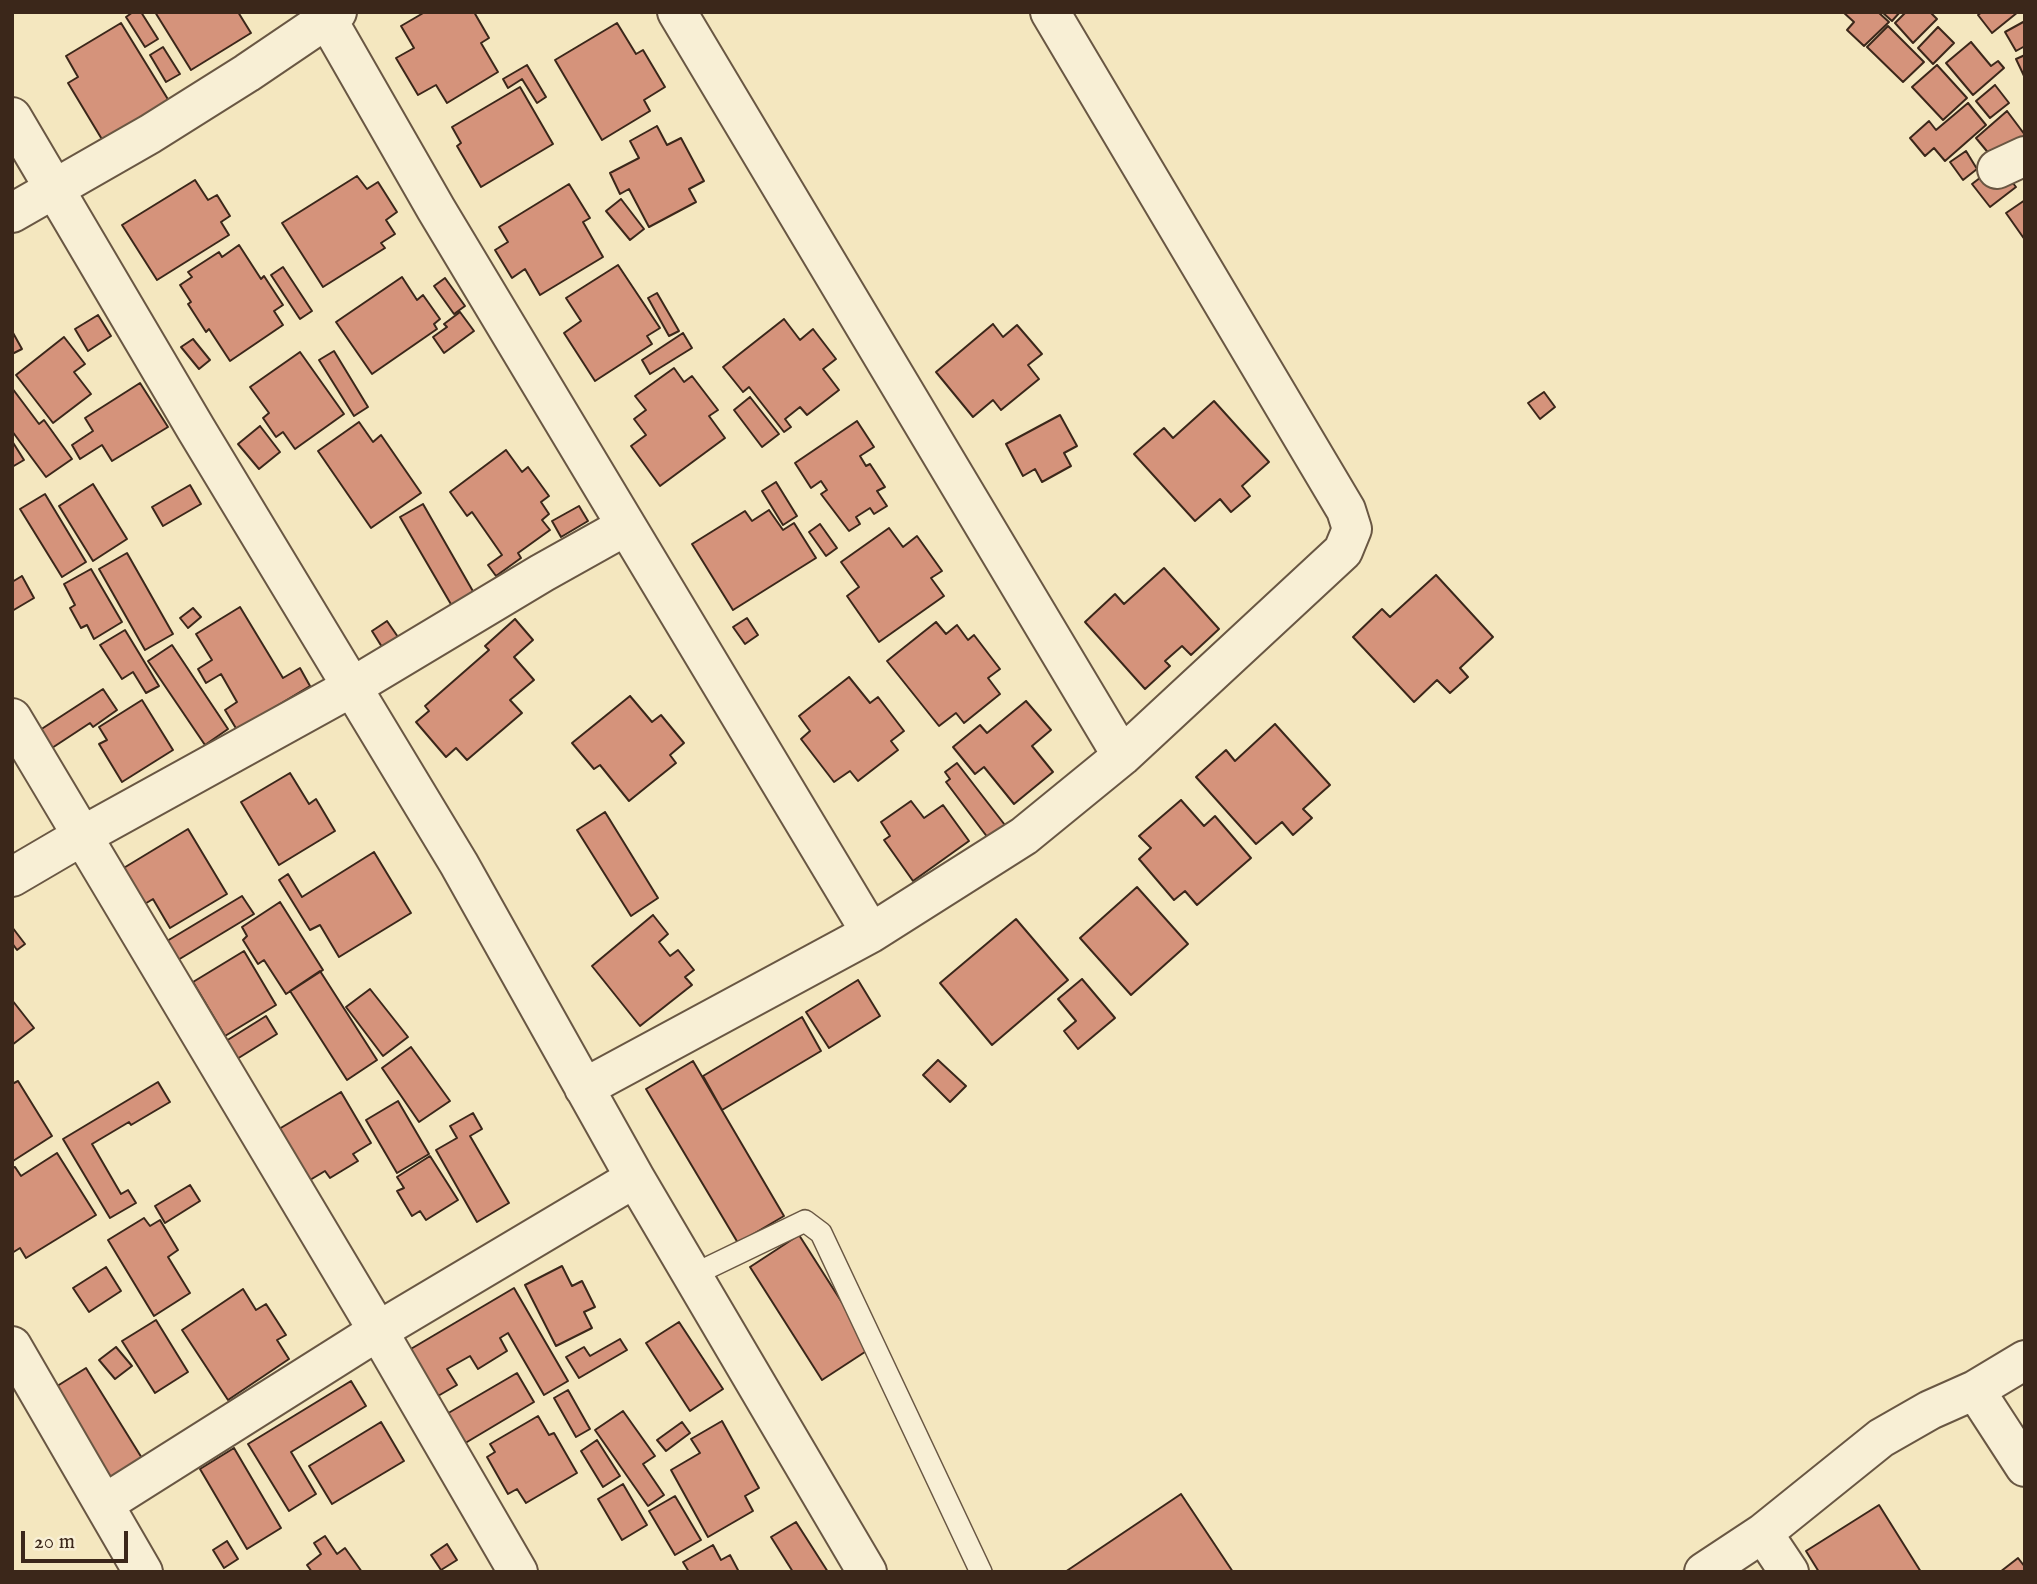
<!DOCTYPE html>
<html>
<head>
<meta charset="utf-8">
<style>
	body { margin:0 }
	#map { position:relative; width:2037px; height:1584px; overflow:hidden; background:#f4e7bf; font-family:"IM FELL English",serif }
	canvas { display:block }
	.frame { position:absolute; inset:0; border:14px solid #3b271a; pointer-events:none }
	.scale { position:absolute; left:21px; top:1531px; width:107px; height:32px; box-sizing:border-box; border:4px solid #3b271a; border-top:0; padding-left:9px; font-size:21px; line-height:24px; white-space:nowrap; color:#3b271a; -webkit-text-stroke:5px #f8efd5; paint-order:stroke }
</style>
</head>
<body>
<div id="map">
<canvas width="2037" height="1584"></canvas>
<div class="frame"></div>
<div class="scale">20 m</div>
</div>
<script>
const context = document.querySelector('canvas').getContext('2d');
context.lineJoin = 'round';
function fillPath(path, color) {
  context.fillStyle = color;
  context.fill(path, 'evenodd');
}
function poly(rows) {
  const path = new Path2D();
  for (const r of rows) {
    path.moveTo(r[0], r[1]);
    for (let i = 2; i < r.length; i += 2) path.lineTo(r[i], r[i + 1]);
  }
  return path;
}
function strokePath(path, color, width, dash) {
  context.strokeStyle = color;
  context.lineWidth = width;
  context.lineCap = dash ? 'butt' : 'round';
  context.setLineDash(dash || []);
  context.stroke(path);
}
const building = poly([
	[133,12,141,12,158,39,145,47,126,17,133,12],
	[155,12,238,12,251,33,191,70,155,12],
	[425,12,474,12,489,38,481,43,498,72,447,103,436,85,418,95,396,58,414,48,401,26,425,12],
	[1843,12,1878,12,1889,22,1864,46,1847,30,1854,22,1843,12],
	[1882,12,1900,12,1892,21,1882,12],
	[1906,12,1930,12,1937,19,1913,43,1895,23,1906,12],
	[1982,12,2018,12,1992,33,1978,15,1982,12],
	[2025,21,2025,46,2016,51,2005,32,2025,21],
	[121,23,169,101,103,141,68,83,78,77,66,56,121,23],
	[617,23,636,54,643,50,665,87,644,100,650,111,602,140,555,60,617,23],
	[1888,26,1924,62,1903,82,1867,47,1888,26],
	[1938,27,1954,43,1933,64,1918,48,1938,27],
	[1971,42,1991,66,1998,61,2004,68,1973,95,1946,63,1971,42],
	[163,47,180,74,166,82,150,55,163,47],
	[2025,55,2025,78,2016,59,2025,55],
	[527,65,546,97,537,103,522,79,508,88,503,79,527,65],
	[1937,65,1967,98,1943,120,1912,87,1937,65],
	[1995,85,2009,103,1990,118,1976,101,1995,85],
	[520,87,553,144,481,187,457,146,461,143,452,127,520,87],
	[1968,103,1986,125,1945,161,1934,148,1925,156,1910,138,1929,121,1936,130,1968,103],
	[2007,111,2025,135,1995,161,1976,138,2007,111],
	[657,126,667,145,681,138,704,181,689,189,696,202,649,227,629,189,620,194,610,173,639,158,630,141,657,126],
	[1966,151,1977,169,1963,180,1950,162,1966,151],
	[1998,164,2016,187,1990,207,1972,184,1998,164],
	[357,176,367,189,378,182,397,212,386,220,395,234,381,243,385,248,323,287,282,223,357,176],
	[195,180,208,200,217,195,230,216,221,222,229,235,157,280,122,225,195,180],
	[569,184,590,218,583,222,603,257,540,295,525,269,512,278,495,250,508,242,499,227,569,184],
	[621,199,644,229,630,240,606,211,621,199],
	[2025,200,2025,240,2006,213,2025,200],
	[239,245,261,279,264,276,283,305,274,311,283,325,230,361,209,329,206,332,188,304,191,302,180,285,192,277,188,272,219,252,222,257,239,245],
	[618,265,660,328,647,336,652,344,595,381,564,333,581,321,566,298,618,265],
	[283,267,312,311,300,319,271,275,283,267],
	[402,277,417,300,423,295,440,319,434,324,437,329,372,374,336,322,402,277],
	[445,278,465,306,454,314,434,286,445,278],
	[657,293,679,331,669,336,648,298,657,293],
	[460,312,474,331,444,353,433,337,447,327,444,324,460,312],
	[98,315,111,336,88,351,75,329,98,315],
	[784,319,800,340,813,329,836,359,823,369,839,390,807,415,800,407,785,419,791,427,784,432,749,387,743,392,723,367,784,319],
	[993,324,1003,337,1017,325,1042,354,1028,365,1039,379,1001,410,993,400,973,417,936,372,993,324],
	[12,331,22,349,12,354,12,331],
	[683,333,692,348,650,374,642,360,683,333],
	[64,337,85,364,74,372,91,394,53,423,16,375,64,337],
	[193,339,210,360,199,369,181,347,193,339],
	[334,351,368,407,354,416,319,360,334,351],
	[300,352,344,414,295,449,283,432,276,437,263,418,269,413,250,387,300,352],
	[674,368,684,382,692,376,718,410,709,416,725,438,660,486,631,446,646,435,634,419,646,410,635,396,674,368],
	[140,383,168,427,112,461,102,445,80,459,72,445,93,431,85,418,140,383],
	[12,388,39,424,44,420,72,459,46,477,12,431,12,388],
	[1544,392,1555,407,1540,419,1528,403,1544,392],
	[750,397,779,434,762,447,734,410,750,397],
	[1214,401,1269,462,1242,486,1250,496,1231,512,1220,499,1195,521,1134,454,1164,428,1173,438,1214,401],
	[1060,415,1077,446,1064,453,1071,466,1042,482,1035,469,1023,476,1006,444,1060,415],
	[857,421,874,447,860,456,866,466,870,464,885,487,877,491,887,506,874,514,870,508,856,517,860,524,849,531,821,494,827,490,821,481,811,488,795,463,857,421],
	[359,422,373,442,381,435,421,493,371,528,318,451,359,422],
	[260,426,280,452,259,469,238,444,260,426],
	[12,441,24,460,12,467,12,441],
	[506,450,522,472,528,467,549,496,541,502,549,514,542,520,550,530,518,553,521,558,496,576,488,565,502,555,472,512,467,516,450,492,506,450],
	[776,482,797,516,783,525,762,491,776,482],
	[93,484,127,539,93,561,59,506,93,484],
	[190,485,201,504,163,526,152,507,190,485],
	[45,494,86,562,62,577,20,509,45,494],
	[423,504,474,593,452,606,400,517,423,504],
	[579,506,588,521,561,537,552,521,579,506],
	[769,510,783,530,794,523,816,558,733,610,692,544,745,511,752,521,769,510],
	[820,524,837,548,826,556,809,532,820,524],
	[889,528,903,547,917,536,942,571,931,578,944,596,879,642,847,596,859,587,841,562,889,528],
	[127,553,173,634,145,650,99,569,127,553],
	[1164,568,1219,629,1191,655,1182,646,1165,661,1170,666,1145,689,1085,622,1115,594,1124,604,1164,568],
	[91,569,122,622,94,639,87,625,81,628,70,608,75,605,64,584,91,569],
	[1436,575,1493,637,1460,668,1468,677,1450,693,1437,680,1414,702,1353,637,1382,609,1390,617,1436,575],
	[22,576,34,598,12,611,12,582,22,576],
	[240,607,283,678,300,668,310,686,237,730,225,710,237,702,221,674,206,683,198,669,212,660,196,634,240,607],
	[193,608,201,617,188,628,180,618,193,608],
	[747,618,758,635,745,644,733,627,747,618],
	[515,619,533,640,514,657,534,680,510,700,522,713,467,760,456,748,446,757,416,722,429,711,425,706,489,650,485,646,515,619],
	[387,621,398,637,382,647,372,631,387,621],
	[936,622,946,634,957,625,968,640,974,635,1000,669,988,678,1000,694,964,723,956,713,939,726,887,661,936,622],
	[125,630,159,686,146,693,133,672,122,679,100,645,125,630],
	[172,645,228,729,205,745,148,661,172,645],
	[849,677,870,703,878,697,904,731,891,741,898,750,858,781,850,771,834,782,801,739,810,731,799,716,849,677],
	[103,689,117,710,93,727,90,723,52,748,40,730,103,689],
	[630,696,652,722,661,715,684,743,670,755,676,763,629,801,600,765,594,769,572,743,630,696],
	[142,700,173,750,122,782,99,744,107,740,99,727,142,700],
	[1026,701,1051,730,1032,746,1053,772,1014,804,984,767,975,774,953,747,980,725,987,733,1026,701],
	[1275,724,1330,785,1303,809,1312,818,1293,835,1282,822,1256,844,1196,777,1226,750,1235,761,1275,724],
	[957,763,1008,829,991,842,946,782,950,779,945,772,957,763],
	[290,773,309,804,316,799,335,831,279,865,241,802,290,773],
	[1181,800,1204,826,1215,816,1251,858,1197,905,1185,891,1174,900,1139,859,1151,848,1139,836,1181,800],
	[911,801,924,818,943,805,969,841,913,881,884,840,890,836,881,822,911,801],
	[605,812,658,898,631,916,577,830,605,812],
	[188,829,227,894,170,928,153,899,143,905,122,869,188,829],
	[374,852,411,913,339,957,320,925,310,930,279,880,288,874,302,897,374,852],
	[1137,887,1188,944,1131,995,1080,938,1137,887],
	[242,896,254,914,173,963,162,944,242,896],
	[280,902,323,970,286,994,264,960,258,964,243,940,247,936,242,927,280,902],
	[653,915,668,934,659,942,670,956,678,950,694,970,685,977,692,985,640,1026,592,966,653,915],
	[1016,919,1068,980,992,1045,940,983,1016,919],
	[12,927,25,944,17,950,12,943,12,927],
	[244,951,276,1005,225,1036,193,982,244,951],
	[320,971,377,1060,347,1080,290,991,320,971],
	[1082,979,1115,1018,1078,1049,1064,1031,1076,1021,1058,999,1082,979],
	[858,980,880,1016,829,1048,806,1012,858,980],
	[370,989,408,1037,383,1056,346,1007,370,989],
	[12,1000,34,1028,12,1045,12,1000],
	[266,1016,277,1034,237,1059,226,1041,266,1016],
	[802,1017,821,1051,722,1110,703,1076,802,1017],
	[411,1047,450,1101,419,1122,382,1068,411,1047],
	[938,1060,966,1086,950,1102,923,1075,938,1060],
	[693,1061,784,1216,738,1243,646,1089,693,1061],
	[18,1081,52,1136,13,1161,12,1084,18,1081],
	[158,1082,170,1102,131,1125,129,1122,92,1144,121,1194,128,1190,136,1203,110,1218,63,1139,158,1082],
	[341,1092,371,1143,353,1154,358,1161,330,1178,325,1171,310,1180,279,1129,341,1092],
	[398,1101,429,1154,397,1173,366,1120,398,1101],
	[473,1113,482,1129,470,1136,509,1203,477,1222,436,1150,457,1138,450,1126,473,1113],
	[57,1153,96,1215,26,1258,20,1248,12,1253,12,1168,15,1167,21,1176,57,1153],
	[430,1156,458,1200,426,1220,420,1211,412,1216,397,1191,404,1188,397,1177,430,1156],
	[190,1185,200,1201,165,1223,155,1206,190,1185],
	[144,1218,150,1226,160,1220,178,1250,168,1257,190,1293,154,1316,108,1240,144,1218],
	[799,1235,871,1348,822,1380,750,1267,799,1235],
	[562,1266,572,1286,582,1281,595,1307,584,1312,592,1328,556,1346,525,1285,562,1266],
	[106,1267,121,1291,89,1312,73,1288,106,1267],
	[514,1288,568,1381,544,1395,508,1333,500,1338,507,1351,478,1369,470,1356,447,1369,457,1385,431,1400,404,1353,514,1288],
	[243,1289,256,1310,266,1304,286,1335,277,1340,289,1359,228,1400,182,1330,243,1289],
	[156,1320,188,1372,155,1393,122,1341,156,1320],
	[679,1322,723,1389,690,1411,646,1343,679,1322],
	[620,1339,627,1350,579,1378,566,1357,584,1347,590,1356,620,1339],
	[116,1347,132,1366,115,1379,99,1360,116,1347],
	[86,1368,145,1463,105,1488,46,1393,86,1368],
	[517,1373,534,1402,462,1445,445,1415,517,1373],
	[351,1381,366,1406,291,1452,316,1494,289,1511,248,1444,351,1381],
	[568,1390,590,1429,576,1437,554,1398,568,1390],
	[623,1411,655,1456,643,1464,664,1495,648,1506,595,1430,623,1411],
	[538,1416,549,1435,554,1433,577,1473,526,1503,517,1489,508,1494,487,1457,495,1452,490,1444,538,1416],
	[722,1421,759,1488,745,1496,753,1511,708,1537,671,1470,700,1453,691,1439,722,1421],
	[381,1422,404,1461,332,1504,309,1466,381,1422],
	[682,1422,690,1433,666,1451,657,1440,682,1422],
	[597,1440,620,1476,603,1487,581,1451,597,1440],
	[234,1448,281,1528,247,1549,200,1469,234,1448],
	[623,1484,647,1525,622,1540,598,1499,623,1484],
	[1181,1494,1233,1572,1065,1572,1181,1494],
	[675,1496,701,1540,675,1555,649,1511,675,1496],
	[1879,1505,1921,1572,1819,1572,1806,1551,1879,1505],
	[796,1522,828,1572,793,1572,771,1537,796,1522],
	[325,1536,337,1554,345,1548,362,1572,312,1572,307,1565,321,1554,314,1543,325,1536],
	[227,1541,238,1559,224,1568,213,1550,227,1541],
	[447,1544,457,1560,441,1570,431,1555,447,1544],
	[713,1545,721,1560,730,1555,739,1572,689,1572,683,1562,713,1545],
	[2018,1558,2025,1567,2025,1572,2000,1572,2018,1558]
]);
const service = poly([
	[693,1275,805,1221,821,1233,981,1572]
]);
const minor = poly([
	[323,12,436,209,871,933],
	[677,12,1122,756],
	[12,117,196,429,459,864,635,1178,867,1572],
	[1997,169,2025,156],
	[12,213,150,134,247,73,337,12],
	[12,718,378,1331,518,1572],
	[12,877,82,836,352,687,542,573,626,526],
	[584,1088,871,933,1024,836,1122,756,1343,551,1352,529,1346,510,1050,12],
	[12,1346,143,1572],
	[1975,1390,2025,1360],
	[104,1504,378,1331,635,1178],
	[1763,1533,1789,1572],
	[1704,1572,1763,1533,1881,1438,1930,1410,1975,1390,2025,1467]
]);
fillPath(building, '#d5937b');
strokePath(building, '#3b271a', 2);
strokePath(service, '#695743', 24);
strokePath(minor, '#695743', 42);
strokePath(service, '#f8efd5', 21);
strokePath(minor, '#f8efd5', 38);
</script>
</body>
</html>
